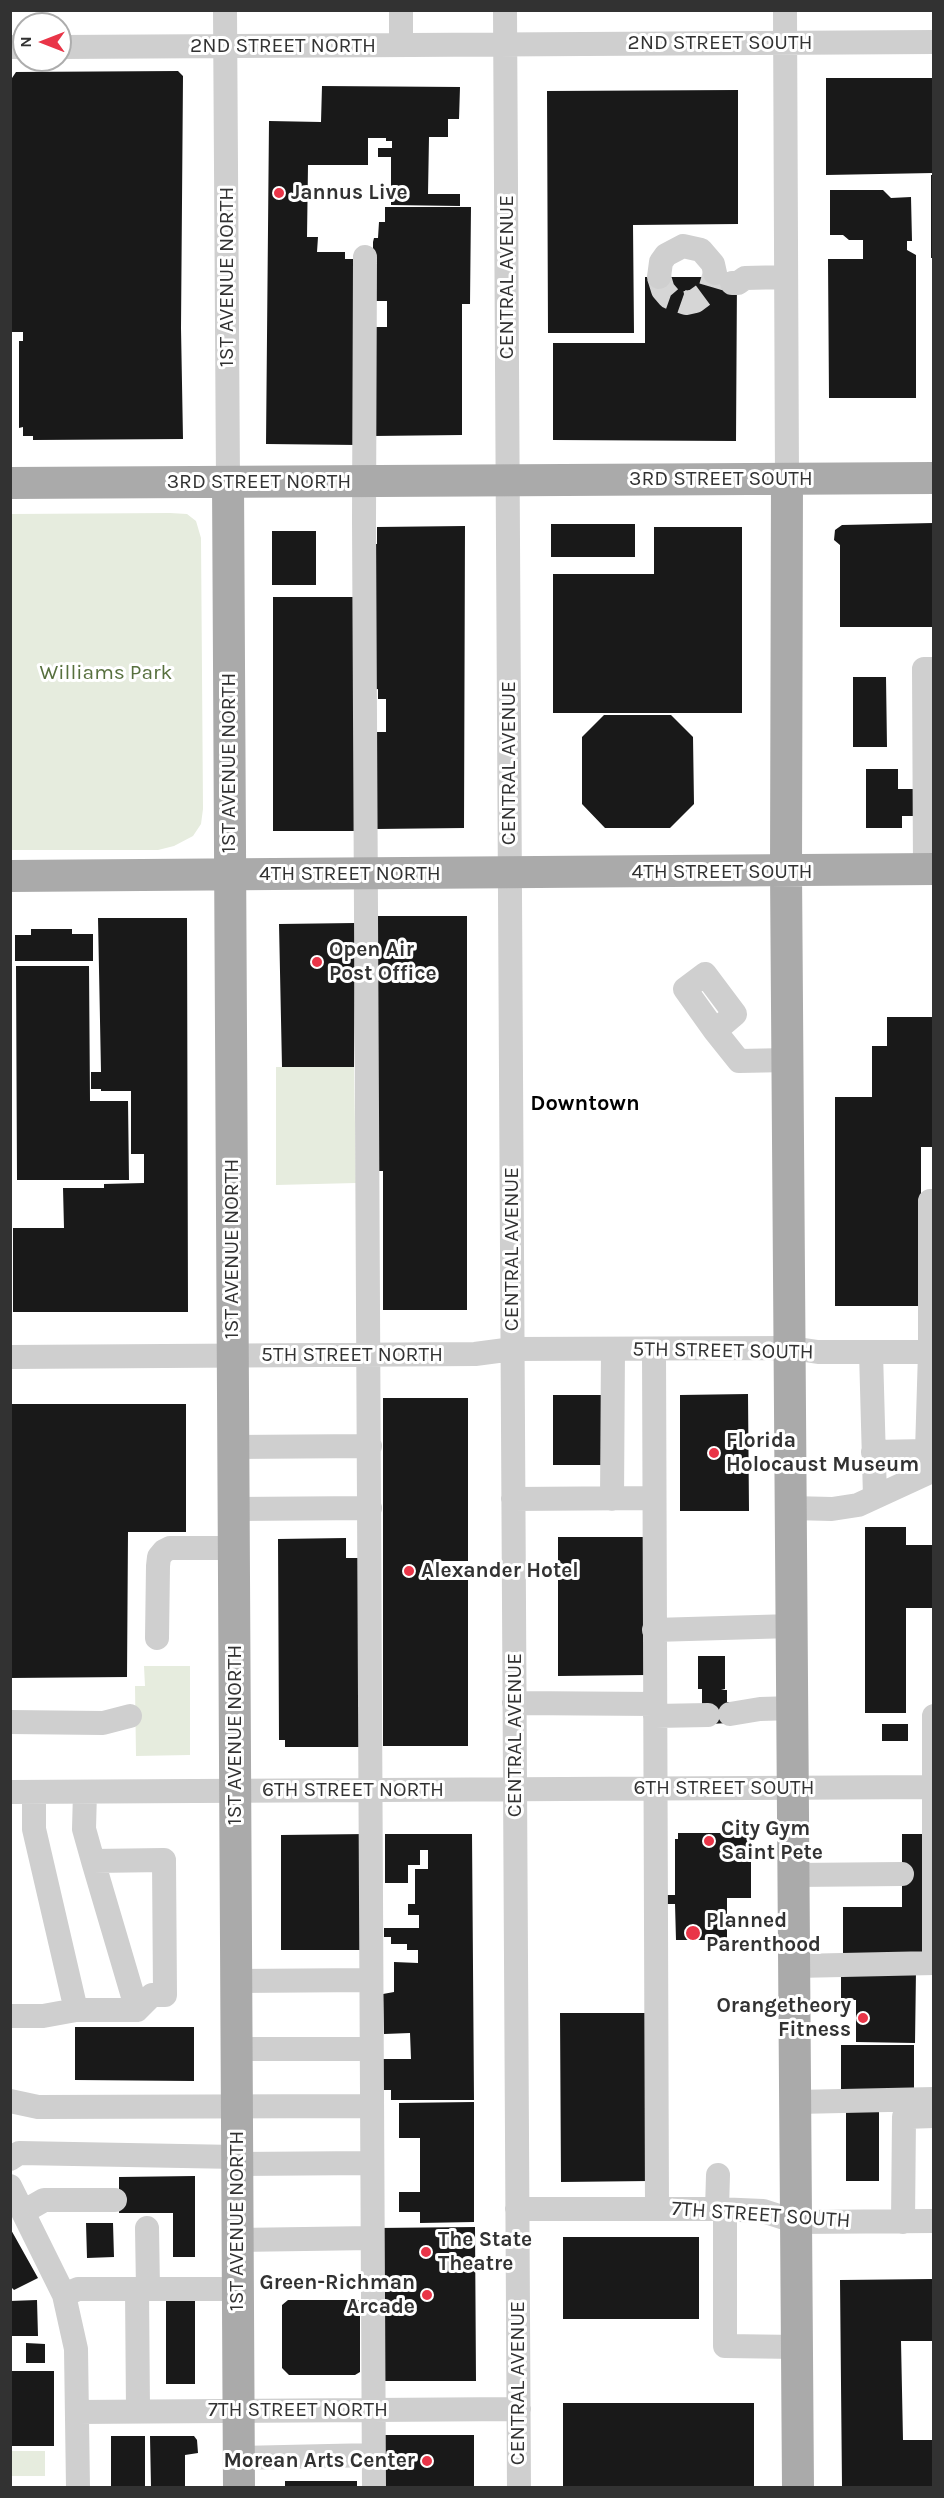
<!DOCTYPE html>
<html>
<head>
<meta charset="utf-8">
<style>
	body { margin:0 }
	#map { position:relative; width:944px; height:2498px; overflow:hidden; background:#fff; font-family:Karla,sans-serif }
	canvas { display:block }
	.frame { position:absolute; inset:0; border:12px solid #323232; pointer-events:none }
	.north { position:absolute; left:12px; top:12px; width:60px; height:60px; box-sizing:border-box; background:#fff; border:2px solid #adadad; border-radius:50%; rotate:270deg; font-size:16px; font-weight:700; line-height:24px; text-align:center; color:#323232 }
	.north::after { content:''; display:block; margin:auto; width:21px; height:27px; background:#e93548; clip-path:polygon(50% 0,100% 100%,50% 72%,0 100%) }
</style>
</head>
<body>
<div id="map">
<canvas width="944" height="2498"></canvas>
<div class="frame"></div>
<div class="north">N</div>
</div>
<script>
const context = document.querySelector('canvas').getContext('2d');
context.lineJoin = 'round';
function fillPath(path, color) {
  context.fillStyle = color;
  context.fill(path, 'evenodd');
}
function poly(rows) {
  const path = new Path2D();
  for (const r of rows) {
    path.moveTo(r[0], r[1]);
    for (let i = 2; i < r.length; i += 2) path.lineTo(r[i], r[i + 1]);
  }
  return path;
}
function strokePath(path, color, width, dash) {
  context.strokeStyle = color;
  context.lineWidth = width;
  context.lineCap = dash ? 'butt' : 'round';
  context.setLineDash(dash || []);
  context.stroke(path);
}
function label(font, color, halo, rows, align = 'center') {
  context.font = font + ' Karla,sans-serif';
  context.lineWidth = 6;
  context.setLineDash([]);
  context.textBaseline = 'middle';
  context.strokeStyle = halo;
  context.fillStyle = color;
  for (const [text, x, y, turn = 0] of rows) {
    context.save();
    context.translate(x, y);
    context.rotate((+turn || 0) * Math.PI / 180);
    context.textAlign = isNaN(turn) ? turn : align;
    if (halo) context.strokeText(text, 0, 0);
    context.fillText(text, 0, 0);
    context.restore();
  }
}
const green = poly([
	[170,513,187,514,196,521,201,538,203,809,201,824,193,836,174,846,158,850,11,850,11,514],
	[276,1067,354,1067,356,1183,276,1185],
	[144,1666,190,1666,190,1755,136,1756,135,1686,145,1686],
	[10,2451,45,2451,45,2476,11,2476]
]);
const building = poly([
	[178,71,183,76,181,328,183,439,33,440,33,436,23,436,23,427,19,428,19,341,23,341,23,332,10,332,10,81,16,72],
	[826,78,933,78,933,173,826,175],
	[322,86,460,87,459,119,448,119,448,137,429,137,428,194,460,194,460,206,391,205,391,157,378,157,378,148,392,148,392,141,386,141,386,138,368,138,368,165,308,165,307,237,318,237,317,252,345,252,345,259,360,259,358,445,266,444,269,121,321,122],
	[738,90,738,224,633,225,634,333,548,333,547,91],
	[931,175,933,175,933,258,931,258],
	[830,190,883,190,891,198,911,197,912,241,907,241,907,250,916,255,916,398,829,398,828,259,863,259,863,240,849,240,843,235,830,235],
	[385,207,471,207,470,304,462,304,462,435,373,436,373,327,387,327,387,301,373,301,373,242,374,238,378,238,379,222,385,222],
	[645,277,737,277,736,441,553,440,553,343,645,343],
	[933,523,933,627,840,627,840,545,834,540,835,530,842,525],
	[551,524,635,524,635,557,551,557],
	[465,526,464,828,376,829,376,732,386,732,386,699,378,699,378,689,370,690,369,544,377,544,377,527],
	[654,527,742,527,742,713,553,713,553,574,654,574],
	[272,531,316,531,316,585,272,585],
	[273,597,358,597,358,831,273,831],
	[853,677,886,677,887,747,853,747],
	[604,715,671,715,693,737,694,804,670,828,605,828,582,804,582,737],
	[866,769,898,769,898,789,916,789,916,816,902,816,902,828,866,828],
	[378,916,467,916,467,1310,383,1310,383,1171,378,1171],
	[98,918,187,918,188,1312,13,1312,13,1228,64,1228,63,1188,104,1188,104,1184,144,1183,144,1154,131,1154,131,1091,101,1091,101,1089,91,1089,91,1072,101,1072],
	[355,923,354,1067,282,1067,279,924],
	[31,929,72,929,72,934,93,934,93,961,15,961,15,935,31,935],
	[16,966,89,966,90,1101,128,1101,129,1180,17,1180],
	[887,1017,933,1017,933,1147,921,1147,921,1306,835,1306,835,1097,872,1097,872,1046,887,1046],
	[748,1394,749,1511,680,1511,680,1395],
	[553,1395,609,1395,609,1465,553,1465],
	[383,1398,468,1398,468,1561,434,1561,434,1580,468,1580,468,1746,383,1746],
	[10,1404,186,1404,186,1532,128,1532,127,1677,10,1678],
	[865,1527,906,1527,906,1545,933,1545,933,1608,906,1608,906,1713,865,1713],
	[558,1537,646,1537,646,1675,558,1676],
	[346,1538,346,1558,364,1558,365,1747,285,1747,285,1740,279,1740,278,1539],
	[698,1656,725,1656,725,1689,721,1690,727,1690,727,1702,730,1702,730,1723,708,1724,702,1709,702,1689,698,1689],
	[882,1724,908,1724,908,1741,882,1741],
	[678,1833,751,1833,751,1898,727,1898,727,1940,676,1940,675,1904,667,1904,667,1895,675,1895,675,1839,678,1839],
	[367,1834,367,1950,281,1950,281,1835],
	[385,1834,472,1834,474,2100,391,2100,391,2090,383,2090,383,2059,411,2059,410,2033,384,2034,383,1994,394,1992,394,1962,418,1963,418,1950,407,1950,407,1944,391,1944,391,1937,384,1937,384,1928,419,1928,419,1915,408,1915,408,1904,415,1904,415,1869,428,1869,428,1850,420,1850,420,1865,408,1865,408,1883,385,1883],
	[902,1834,923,1834,923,1953,843,1953,843,1907,902,1907],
	[841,1970,916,1970,915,2043,856,2042,856,2000,841,2000],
	[560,2013,648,2013,649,2181,561,2182],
	[75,2027,194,2027,194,2081,75,2080],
	[841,2045,914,2045,914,2089,841,2089],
	[474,2102,474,2222,420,2223,420,2212,399,2212,399,2192,420,2192,420,2138,399,2138,399,2103],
	[846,2111,879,2111,879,2181,846,2181],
	[195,2176,195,2257,173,2257,173,2213,119,2213,119,2177],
	[86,2223,113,2223,114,2257,87,2258],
	[475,2227,476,2381,378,2381,377,2228],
	[10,2228,38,2278,14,2290,10,2286],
	[563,2237,699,2237,699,2319,563,2319],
	[933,2279,933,2341,901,2341,903,2440,933,2440,933,2487,842,2487,840,2280],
	[166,2297,195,2297,195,2384,166,2384],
	[37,2300,38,2336,10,2336,10,2301],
	[288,2300,360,2300,360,2372,355,2375,289,2375,282,2368,282,2305],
	[26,2343,45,2344,45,2363,26,2363],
	[10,2371,54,2371,54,2446,10,2446],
	[563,2403,754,2403,754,2487,563,2487],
	[379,2435,474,2435,474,2487,379,2487],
	[111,2436,145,2436,145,2487,111,2487],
	[150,2436,194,2436,197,2440,198,2453,185,2455,185,2487,151,2487],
	[285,2481,357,2481,357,2487,285,2487]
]);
const minorTunnel = poly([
	[659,277,663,290,669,297,686,303,695,301,710,290,715,273]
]);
const minor = poly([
	[225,10,228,482],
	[401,10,401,45],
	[505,10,519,2488],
	[785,10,787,479],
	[10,47,24,47],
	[60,47,934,42],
	[365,257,364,520,374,2488],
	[659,277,661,262,666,255,683,246,701,250,713,264,715,273],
	[732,283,738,283,745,278,786,277],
	[925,869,924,669,934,669],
	[715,1031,735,1014,705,974,685,989,715,1031,739,1061,788,1060],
	[654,1349,657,2209],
	[871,1352,875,1497],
	[10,1357,475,1354,513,1349,791,1348,818,1352,934,1352],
	[233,1447,370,1446],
	[873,1452,927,1451,930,1352,930,1201,934,1201],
	[513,1499,653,1498],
	[612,1499,613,1349],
	[791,1508,832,1509,858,1505,934,1470],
	[234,1509,370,1508],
	[654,1630,792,1626],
	[157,1638,158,1566,159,1557,164,1551,170,1548,234,1548],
	[514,1703,655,1704],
	[730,1714,760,1709,794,1708],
	[655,1716,708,1715],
	[934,1716,934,1952],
	[10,1722,103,1723,130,1716],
	[10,1792,934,1787],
	[34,1792,34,1829,76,2010,137,2010,152,1995,165,1995,164,1860,93,1861,84,1829,85,1792],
	[93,1861,137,2010],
	[795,1875,902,1874],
	[796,1966,934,1963],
	[236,1981,371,1980],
	[10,2016,43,2016,76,2010],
	[236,2049,371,2049],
	[10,2101,38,2107,371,2106],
	[797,2102,934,2099],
	[10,2159,19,2153,237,2157],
	[237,2164,371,2163],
	[10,2186,64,2295,76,2349,78,2488],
	[517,2209,717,2209,763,2211,797,2222,934,2221],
	[717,2209,718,2175],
	[725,2210,725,2346,797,2347],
	[23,2212,44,2200,115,2200],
	[903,2222,904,2117,934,2116],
	[147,2228,148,2289],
	[237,2240,372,2238],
	[137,2289,138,2411],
	[64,2295,78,2289,238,2289],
	[77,2412,519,2409],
	[239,2458,374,2455]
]);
const major = poly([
	[787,479,786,871,798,2488],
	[228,482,239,2488],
	[10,483,934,478],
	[10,876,934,869]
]);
const markers = [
	[279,193,6,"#e93548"],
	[317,962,6,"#e93548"],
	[714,1453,6,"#e93548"],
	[409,1571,6,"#e93548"],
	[709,1841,6,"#e93548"],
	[693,1933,8,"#e93548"],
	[863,2018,6,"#e93548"],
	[426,2252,6,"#e93548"],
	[427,2295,6,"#e93548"],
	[427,2461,6,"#e93548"]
];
const streetNames = [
	["2ND STREET SOUTH",720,43],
	["2ND STREET NORTH",283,46],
	["1ST AVENUE NORTH",227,277,-90],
	["CENTRAL AVENUE",507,277,-90],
	["3RD STREET SOUTH",721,479],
	["3RD STREET NORTH",259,482],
	["1ST AVENUE NORTH",229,763,-90],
	["CENTRAL AVENUE",509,763,-90],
	["4TH STREET SOUTH",722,872],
	["4TH STREET NORTH",350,874],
	["1ST AVENUE NORTH",232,1249,-90],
	["CENTRAL AVENUE",512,1249,-90],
	["5TH STREET SOUTH",723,1351,1],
	["5TH STREET NORTH",352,1355],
	["1ST AVENUE NORTH",235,1735,-90],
	["CENTRAL AVENUE",515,1735,-90],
	["6TH STREET SOUTH",724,1788],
	["6TH STREET NORTH",353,1790],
	["7TH STREET SOUTH",761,2215,4],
	["1ST AVENUE NORTH",237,2221,-90],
	["CENTRAL AVENUE",518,2383,-90],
	["7TH STREET NORTH",298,2410]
];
const poiNames = [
	["Jannus Live",291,193],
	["Open Air",329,950],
	["Post Office",329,974],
	["Florida",726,1441],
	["Holocaust Museum",726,1465],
	["Alexander Hotel",421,1571],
	["City Gym",721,1829],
	["Saint Pete",721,1853],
	["Planned",706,1921],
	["Parenthood",706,1945],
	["Orangetheory",851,2006,"right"],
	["Fitness",851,2030,"right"],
	["The State",438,2240],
	["Theatre",438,2264],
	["Green-Richman",415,2283,"right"],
	["Arcade",415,2307,"right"],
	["Morean Arts Center",415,2461,"right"]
];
const parkNames = [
	["Williams Park",106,673]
];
const neighbourhoodNames = [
	["Downtown",585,1104]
];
fillPath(green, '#e6ecde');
fillPath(building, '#191919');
strokePath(minorTunnel, '#d6d6d6', 24, [24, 12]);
strokePath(minor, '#cfcfcf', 24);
strokePath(major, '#aaa', 32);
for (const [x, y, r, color] of markers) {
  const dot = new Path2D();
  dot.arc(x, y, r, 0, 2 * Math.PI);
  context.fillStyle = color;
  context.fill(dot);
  strokePath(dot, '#fff', 2);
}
label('21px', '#323232', '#fff', streetNames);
label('bold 21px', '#323232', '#fff', poiNames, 'left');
label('21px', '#57703e', '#fff', parkNames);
label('bold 22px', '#000', '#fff', neighbourhoodNames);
</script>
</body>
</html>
